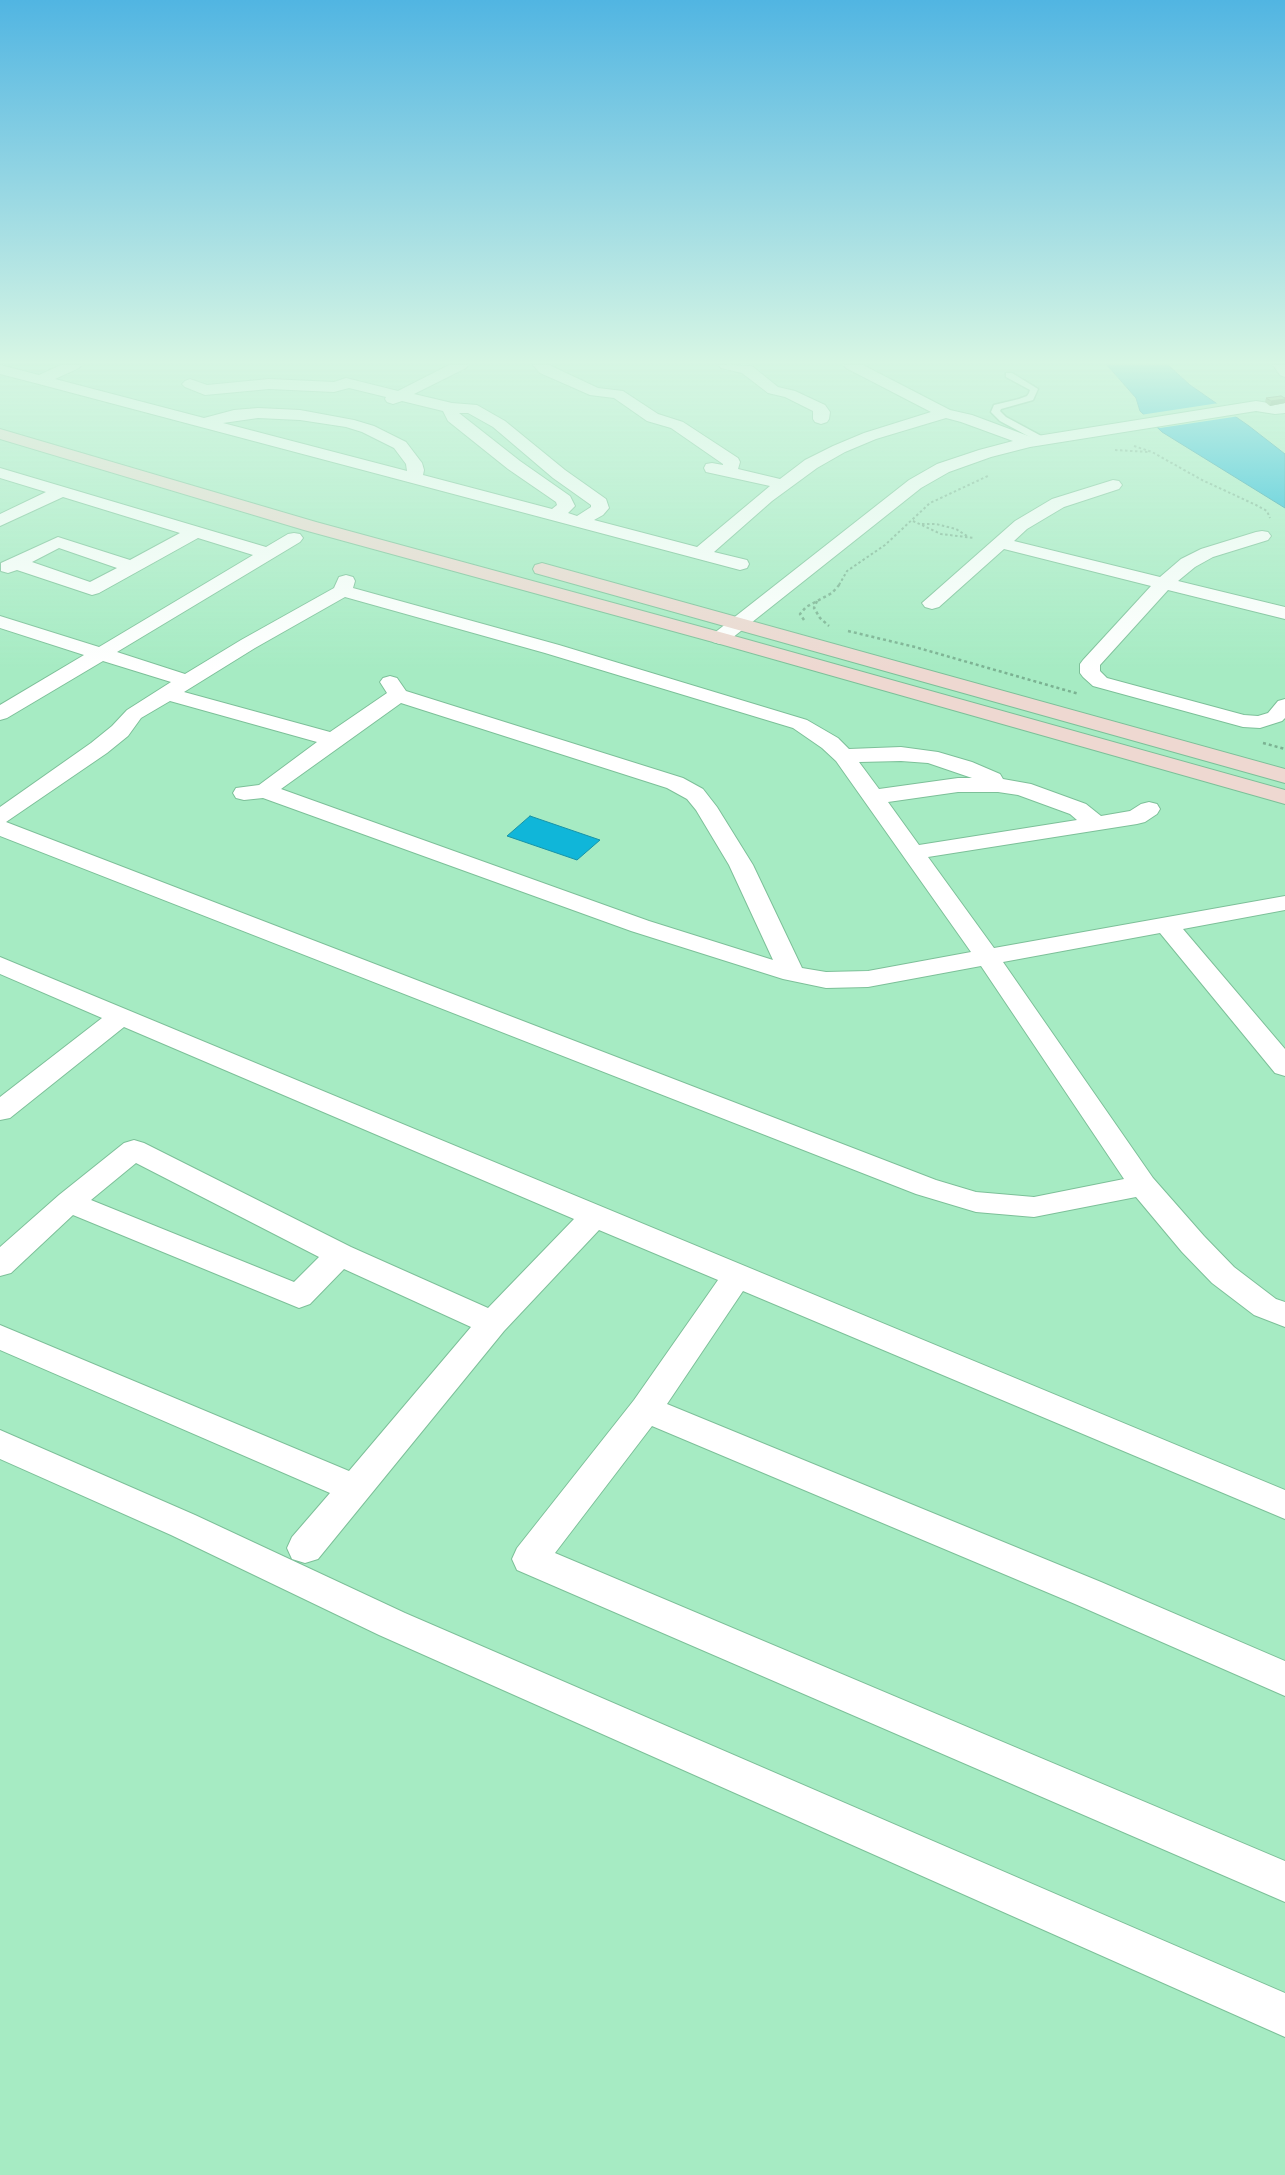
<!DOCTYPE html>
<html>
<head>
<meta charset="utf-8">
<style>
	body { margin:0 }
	canvas { display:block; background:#a6ebc3 }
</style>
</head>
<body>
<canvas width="1285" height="2175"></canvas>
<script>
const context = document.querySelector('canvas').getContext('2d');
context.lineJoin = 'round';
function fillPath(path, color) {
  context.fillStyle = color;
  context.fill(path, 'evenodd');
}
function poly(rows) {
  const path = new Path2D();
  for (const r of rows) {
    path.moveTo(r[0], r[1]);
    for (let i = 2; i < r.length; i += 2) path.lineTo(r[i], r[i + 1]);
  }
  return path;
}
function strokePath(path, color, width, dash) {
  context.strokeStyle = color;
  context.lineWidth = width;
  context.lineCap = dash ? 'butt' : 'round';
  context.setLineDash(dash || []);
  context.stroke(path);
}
const water = poly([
	[1107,365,1168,365,1190,385,1249,426,1285,454,1285,508,1162,432,1140,411,1136,398,1107,365],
	[530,816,600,840,577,860,507,836,530,816]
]);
const pier = poly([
	[1219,403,1240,416,1160,428,1140,415]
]);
const pathFar1 = poly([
	[1134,446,1152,452,1202,480,1256,505,1267,511,1270,518],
	[1115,450,1149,452],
	[913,521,941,534,974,538],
	[922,524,936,524,956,529,967,536],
	[839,585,847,571,885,545,930,503,990,475]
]);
const path = poly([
	[817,601,814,608,820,618,829,626],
	[804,620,800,614,806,607,832,593,840,584],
	[848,631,915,647,1079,694],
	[1263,743,1285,749]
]);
const lane = poly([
	[1006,373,1012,373,1038,389,1033,400,1001,409,1000,411,1006,417,1045,438,1045,442,1039,442,1000,421,991,412,994,405,1019,399,1027,396,1029,393,1030,390,1006,377,1006,373]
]);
const street = poly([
	[0,365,39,375,61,365,81,365,79,368,55,379,204,418,234,410,258,408,300,410,354,420,374,426,406,442,422,463,424,470,423,475,552,509,557,505,556,502,508,469,448,421,443,411,402,401,393,404,387,402,385,399,386,397,349,388,334,392,269,389,205,395,185,387,182,384,185,381,190,379,207,385,269,379,334,382,346,378,398,391,449,365,468,365,466,368,414,394,452,403,477,405,505,421,565,470,606,499,609,508,603,515,594,520,697,547,770,486,706,472,704,468,706,464,712,463,723,465,723,464,671,428,647,421,614,398,590,395,540,373,533,365,549,365,598,388,623,391,658,414,683,422,738,458,740,462,738,469,780,479,805,460,833,446,864,433,931,412,846,368,844,365,863,365,950,410,972,415,1031,437,1256,401,1275,404,1285,403,1285,413,1275,414,1256,411,1030,447,991,457,949,472,921,488,727,642,720,644,713,642,710,638,713,634,909,480,937,464,979,450,1013,441,961,422,946,418,876,439,845,452,817,468,772,501,714,552,747,560,749,564,747,568,740,570,35,383,0,374,0,365],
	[459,413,468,413,493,427,553,478,591,505,591,507,577,516,568,513,575,506,570,496,520,461,459,413],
	[258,418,300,420,346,427,362,432,394,448,406,464,407,471,223,423,258,418],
	[719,365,752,366,778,387,795,391,825,405,830,412,829,419,827,422,821,424,815,422,813,419,813,411,785,397,768,393,742,373,721,368,719,365],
	[1273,365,1285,365,1285,377,1280,375,1273,365],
	[0,468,266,547,288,534,294,533,300,534,303,538,300,542,117,652,185,674,241,640,334,588,339,577,346,575,353,577,355,581,353,588,559,645,807,720,838,738,849,749,901,747,938,752,972,762,1000,774,1003,779,1031,784,1086,804,1101,816,1130,811,1141,804,1149,802,1157,804,1160,809,1157,814,1145,822,1137,824,928,857,994,948,1285,896,1285,910,1183,929,1285,1049,1285,1076,1275,1073,1160,933,1003,962,1153,1178,1204,1236,1234,1267,1276,1299,1285,1302,1285,1327,1254,1315,1212,1283,1182,1252,1136,1197,1034,1217,976,1212,916,1194,0,836,0,807,91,743,112,726,127,710,171,682,103,661,7,718,0,720,0,705,84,655,0,628,0,616,99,647,253,555,198,538,99,593,92,595,17,570,8,573,1,571,1,563,58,537,130,560,180,533,63,497,0,526,0,514,46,492,0,478,0,468],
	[59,548,117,568,90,582,32,562,59,548],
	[345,597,545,653,793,728,822,748,836,761,971,952,868,971,826,972,802,968,753,865,717,807,703,789,683,778,406,691,397,678,390,676,383,678,380,682,387,693,330,732,184,692,255,648,345,597],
	[170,701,317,742,259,785,236,788,233,793,236,798,244,800,263,798,631,931,783,979,826,988,868,987,981,966,1124,1179,1034,1197,976,1192,936,1180,6,822,107,753,128,736,141,718,170,701],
	[401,703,667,788,687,799,696,810,729,865,773,960,649,921,281,789,401,703],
	[901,761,928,763,972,778,958,778,879,789,859,762,901,761],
	[958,792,998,792,1018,795,1070,814,1077,820,919,845,888,802,958,792],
	[1113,480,1119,481,1122,485,1119,489,1064,507,1027,529,1014,541,1160,577,1181,559,1201,549,1256,532,1262,531,1268,532,1271,536,1268,540,1213,557,1195,567,1178,581,1285,607,1285,619,1168,590,1100,665,1100,671,1107,678,1244,715,1258,716,1268,713,1278,701,1285,699,1285,718,1282,721,1260,728,1243,727,1093,686,1083,677,1080,673,1080,664,1083,660,1151,586,1004,549,939,607,932,609,925,607,922,603,1015,521,1052,499,1113,480],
	[0,957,1285,1490,1285,1519,743,1291,667,1404,1101,1582,1285,1661,1285,1696,1075,1604,652,1426,555,1553,1285,1861,1285,1902,517,1570,512,1559,517,1548,634,1400,718,1280,599,1230,504,1331,318,1559,305,1563,292,1559,287,1548,292,1537,330,1493,0,1350,0,1325,349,1471,471,1327,344,1269,310,1304,299,1308,73,1215,11,1273,0,1276,0,1247,59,1195,124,1143,134,1140,144,1143,351,1247,488,1308,574,1219,124,1027,10,1118,0,1120,0,1097,102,1018,0,974,0,957],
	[136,1163,319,1257,294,1282,91,1200,136,1163],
	[0,1430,195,1515,405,1613,1285,1993,1285,2037,379,1635,171,1535,0,1459,0,1430]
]);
const secondary = poly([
	[0,429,316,522,727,634,1285,790,1285,804,713,642,304,530,0,439,0,429],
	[542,563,1285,769,1285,783,535,573,533,569,535,565,542,563]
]);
const wall = poly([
	[1266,398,1285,398,1285,403,1270,406,1265,402]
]);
const shadedWall = poly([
	[1285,399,1285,403,1270,406,1271,401]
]);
const building = poly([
	[1281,396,1285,398,1285,399,1271,401,1266,398,1281,396]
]);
fillPath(water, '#10b6d9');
strokePath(water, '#1793a7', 1);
fillPath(pier, '#a6ebc3');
strokePath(lane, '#7dc099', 3);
strokePath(street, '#7dc099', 2);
strokePath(secondary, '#7dc099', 2);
strokePath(pathFar1, '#7bb292', 2, [2.5, 2.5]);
strokePath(path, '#7bb292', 2.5, [3, 3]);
fillPath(lane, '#fff');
fillPath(street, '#fff');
fillPath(secondary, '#eed8d1');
fillPath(wall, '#81a576');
fillPath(shadedWall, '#698660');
fillPath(building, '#96c089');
strokePath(building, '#698660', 1);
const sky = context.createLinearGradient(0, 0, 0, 670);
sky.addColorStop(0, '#51b5e2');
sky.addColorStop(0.54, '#d7f6e4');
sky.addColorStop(1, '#d7f6e400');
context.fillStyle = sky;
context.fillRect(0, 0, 1285, 670);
</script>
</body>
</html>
